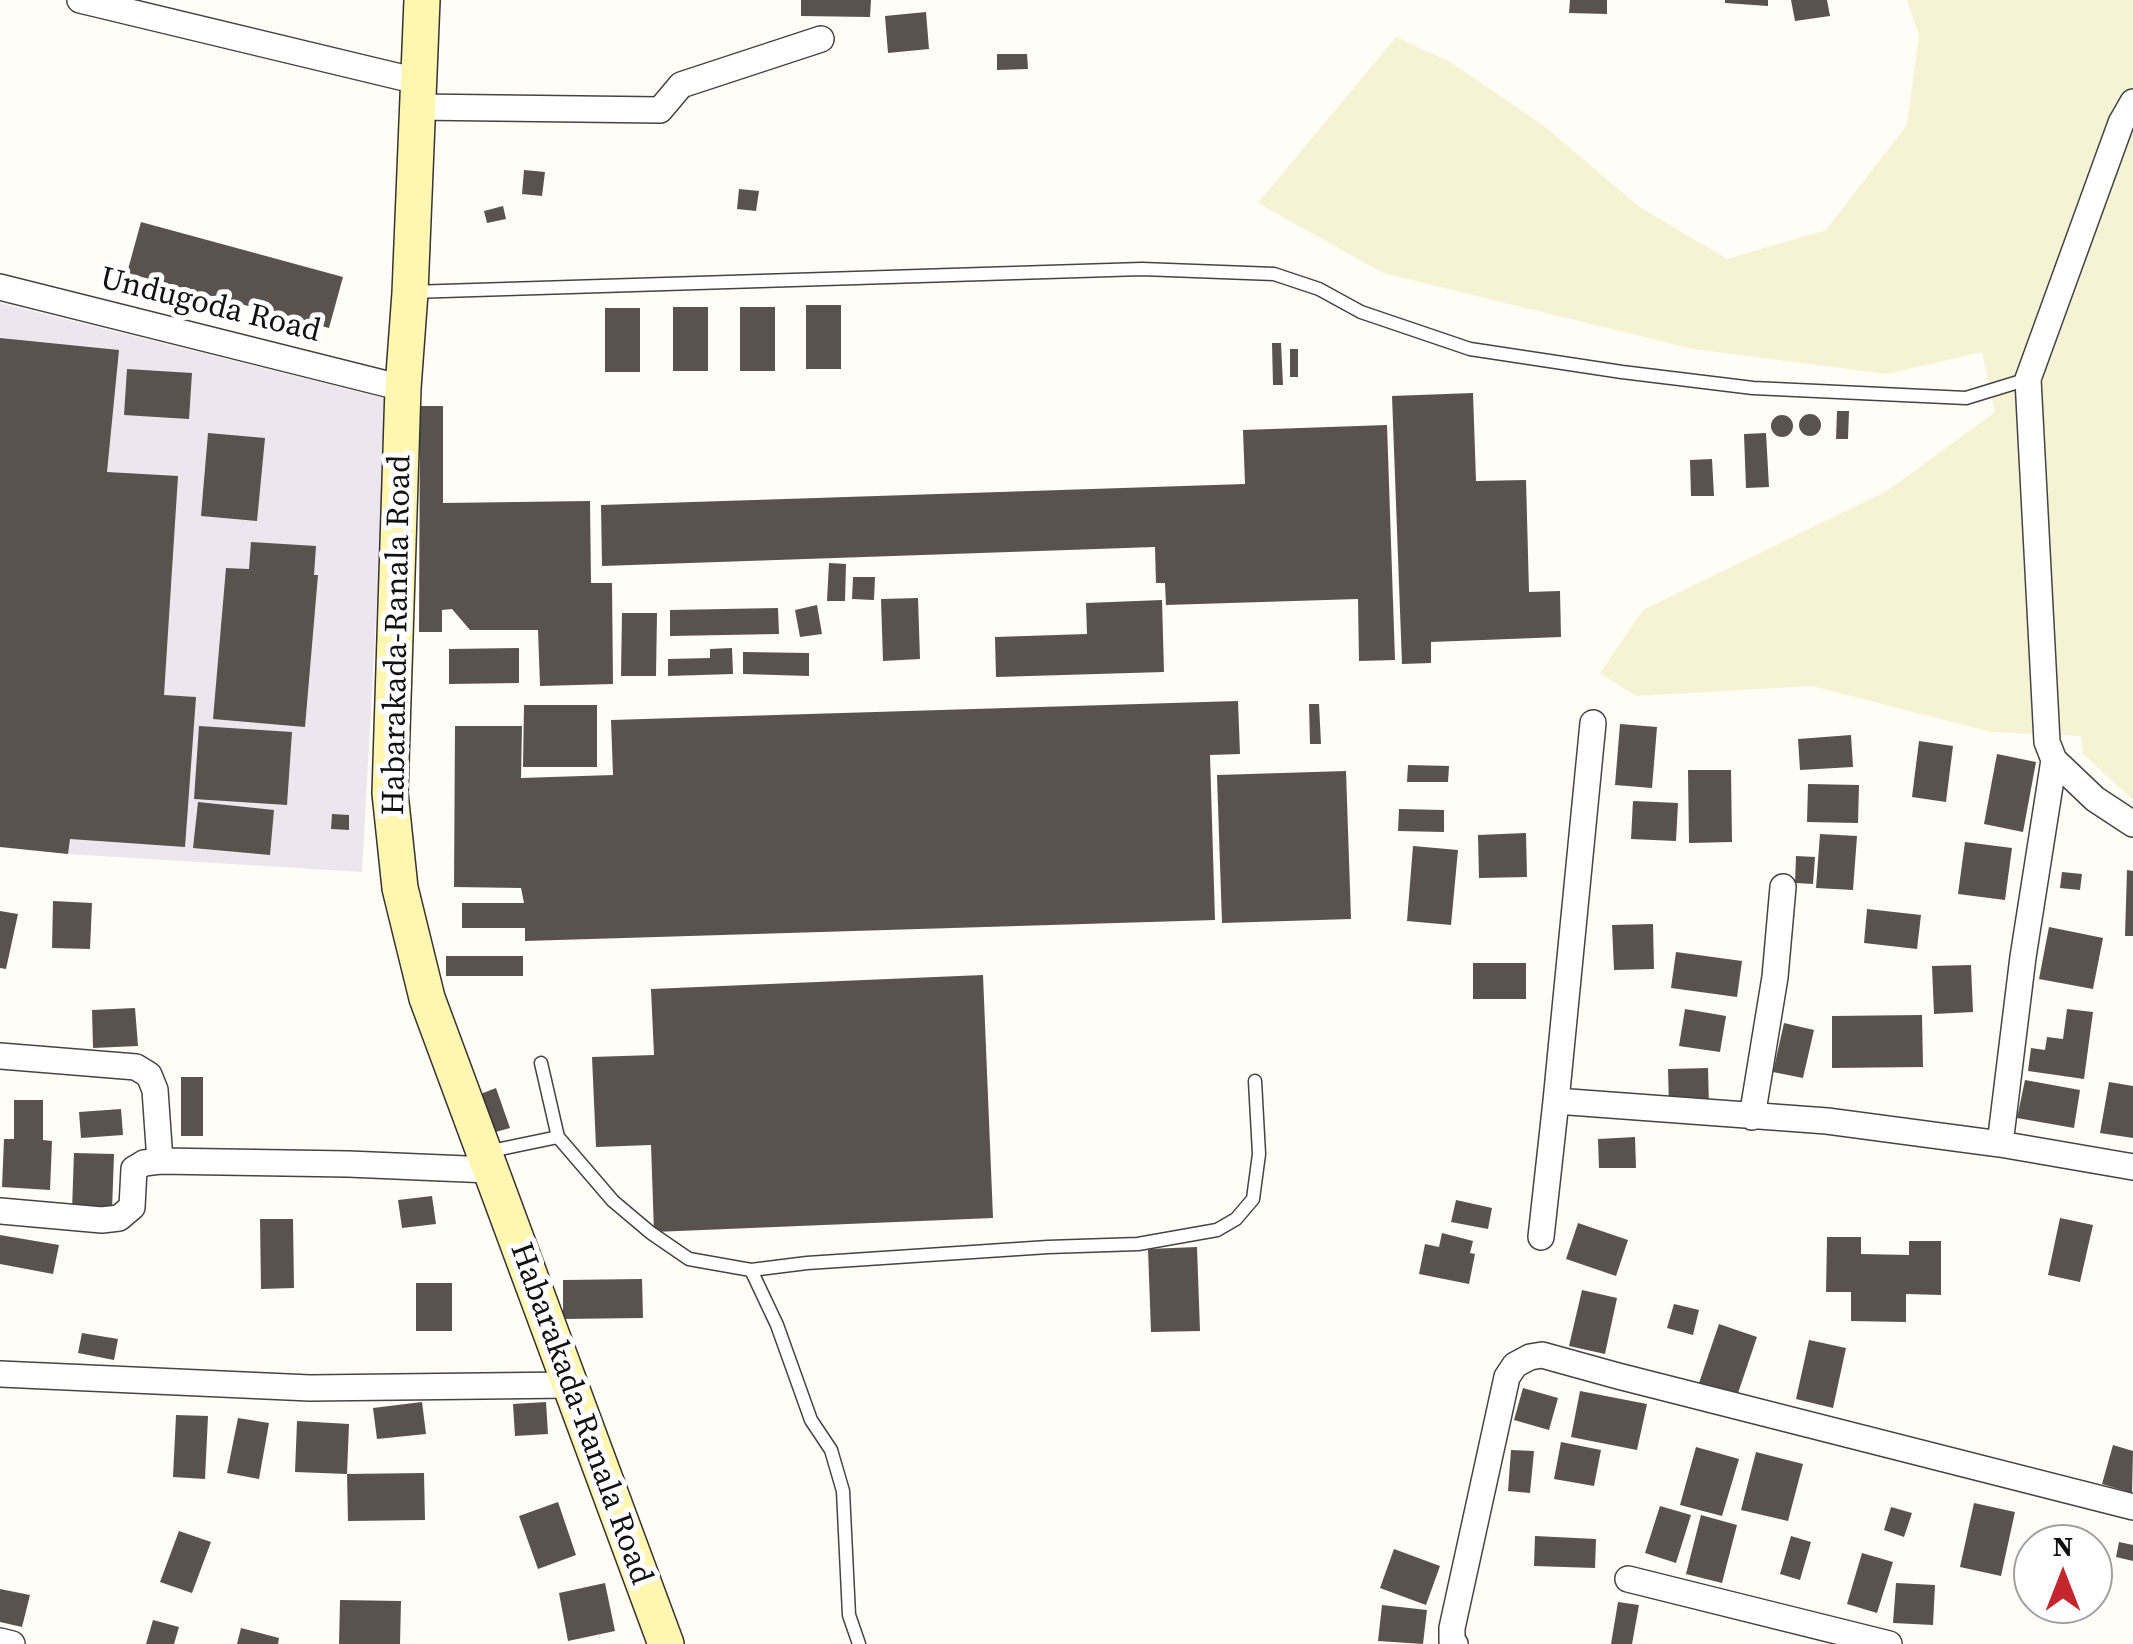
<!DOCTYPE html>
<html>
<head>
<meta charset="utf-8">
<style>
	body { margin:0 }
	#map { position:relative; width:2133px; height:1644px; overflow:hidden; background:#fffdf5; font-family:"Source Serif 4",serif }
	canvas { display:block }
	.north { position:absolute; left:2013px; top:1524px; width:100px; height:100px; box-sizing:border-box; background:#fff; border:2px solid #a0a0a0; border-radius:50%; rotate:0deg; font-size:28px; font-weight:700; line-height:40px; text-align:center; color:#111 }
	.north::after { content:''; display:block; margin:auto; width:35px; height:45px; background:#c4262e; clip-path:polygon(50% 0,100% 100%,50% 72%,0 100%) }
</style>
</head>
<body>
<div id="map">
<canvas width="2133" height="1644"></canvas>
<div class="north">N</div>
</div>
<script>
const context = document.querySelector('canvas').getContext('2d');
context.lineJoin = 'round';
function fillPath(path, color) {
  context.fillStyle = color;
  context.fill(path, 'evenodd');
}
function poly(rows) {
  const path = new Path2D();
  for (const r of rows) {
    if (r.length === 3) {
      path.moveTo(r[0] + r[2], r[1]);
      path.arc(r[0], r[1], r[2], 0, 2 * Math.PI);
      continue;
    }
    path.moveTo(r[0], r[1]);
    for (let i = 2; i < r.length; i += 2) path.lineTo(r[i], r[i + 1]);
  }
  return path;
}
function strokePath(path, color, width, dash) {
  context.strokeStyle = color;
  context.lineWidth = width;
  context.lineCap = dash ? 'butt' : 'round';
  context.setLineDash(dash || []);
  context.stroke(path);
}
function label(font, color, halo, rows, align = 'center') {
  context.font = font + ' "Source Serif 4",serif';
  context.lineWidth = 10;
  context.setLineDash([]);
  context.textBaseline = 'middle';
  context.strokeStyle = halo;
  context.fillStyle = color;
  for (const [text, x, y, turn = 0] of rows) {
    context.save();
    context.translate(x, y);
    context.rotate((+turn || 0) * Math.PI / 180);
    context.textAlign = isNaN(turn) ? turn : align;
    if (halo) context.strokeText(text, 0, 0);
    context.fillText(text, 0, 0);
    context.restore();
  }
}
const industrial = poly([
	[0,303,388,399,362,872,68,854,0,846]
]);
const farmland = poly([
	[1907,0,2133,0,2133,800,2083,754,2081,736,1991,732,1812,686,1636,696,1600,673,1643,610,1887,491,1995,412,1982,352,1887,374,1693,349,1383,273,1258,203,1396,37,1450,62,1543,125,1638,206,1727,259,1826,230,1907,125,1919,35]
]);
const building = poly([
	[801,0,871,0,870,17,801,16],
	[1570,0,1607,0,1607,14,1569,13],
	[1725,0,1768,0,1768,6,1725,3],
	[1791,0,1827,0,1830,16,1795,21],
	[926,12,929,49,888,53,885,16],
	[997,54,1027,54,1028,69,997,70],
	[524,170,545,172,542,196,522,194],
	[739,189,759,191,756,211,737,209],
	[503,206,506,219,487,223,484,211],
	[141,222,343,277,329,328,127,273],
	[806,305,841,305,841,369,806,369],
	[673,307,708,307,708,371,673,371],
	[740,307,775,307,775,371,740,371],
	[605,308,640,308,640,372,605,372],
	[0,338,119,350,107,472,178,476,164,695,196,697,185,847,70,839,68,854,0,847],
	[1272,343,1281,343,1283,385,1273,385],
	[1290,349,1298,349,1298,377,1290,377],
	[127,369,192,373,189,419,124,415],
	[1473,393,1476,481,1526,480,1529,592,1560,591,1561,637,1431,642,1431,663,1402,664,1392,396],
	[420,406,443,406,443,503,590,501,591,583,612,583,613,684,540,686,538,630,470,630,452,609,442,610,442,632,419,632],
	[1837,411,1849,411,1848,439,1836,439],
	[1810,425,11],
	[1782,426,11],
	[1387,425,1395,660,1359,661,1358,599,1166,605,1165,583,1156,583,1155,547,602,566,601,505,1245,484,1243,430],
	[208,433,265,438,257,521,201,516],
	[1766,433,1769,487,1746,488,1744,434],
	[1712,459,1714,496,1691,496,1690,460],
	[251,542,316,546,314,575,318,575,305,727,213,719,226,568,249,569],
	[829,563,846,564,845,601,827,601],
	[853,577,875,577,874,600,852,599],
	[918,598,920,659,883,661,881,599],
	[1162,600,1164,672,996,677,995,637,1087,634,1086,603],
	[817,605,822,634,800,637,795,610],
	[778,608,779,634,670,636,670,610],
	[622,613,657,613,656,676,621,676],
	[519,648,519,683,449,684,449,649],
	[732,648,733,674,668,676,668,659,710,658,710,649],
	[743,652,809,653,809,676,743,674],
	[1238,701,1240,754,1210,755,1215,920,525,941,525,928,462,928,462,903,524,903,521,888,454,887,455,726,522,726,521,778,613,775,611,720],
	[1309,704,1319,704,1321,744,1310,744],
	[524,705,597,705,597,767,523,767],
	[1620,724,1657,727,1652,788,1615,785],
	[199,726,292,732,287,805,194,799],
	[1851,735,1853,767,1800,770,1798,739],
	[1919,741,1953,746,1946,802,1912,797],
	[1997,754,2036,762,2023,832,1984,824],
	[1408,765,1449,766,1448,782,1407,782],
	[1688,770,1731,770,1732,842,1689,843],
	[1346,771,1351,919,1222,923,1217,775],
	[1808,784,1859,785,1858,823,1807,822],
	[1633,801,1678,803,1676,841,1631,839],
	[198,802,274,810,270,855,193,848],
	[1399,809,1444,810,1444,832,1398,831],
	[332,814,349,815,349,830,331,829],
	[1526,833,1527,877,1479,878,1478,835],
	[1820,834,1857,836,1853,890,1816,888],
	[1965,842,2012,848,2005,900,1958,894],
	[1413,846,1458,850,1451,925,1407,921],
	[1796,856,1815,857,1813,884,1795,883],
	[2127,870,2133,871,2133,936,2125,936],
	[2062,872,2082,874,2080,890,2060,888],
	[53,901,92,903,90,949,52,948],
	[1867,909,1921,915,1917,949,1864,943],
	[0,911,18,914,6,969,0,968],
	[1653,924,1654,969,1614,970,1612,925],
	[2049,927,2103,938,2093,989,2039,979],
	[1676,952,1742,961,1737,997,1671,988],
	[446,956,523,956,523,976,446,976],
	[1473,963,1526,963,1526,999,1473,999],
	[1971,965,1973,1012,1934,1014,1932,966],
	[983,975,993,1218,654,1232,651,1145,596,1147,592,1057,654,1055,651,989],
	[135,1008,138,1046,93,1048,92,1010],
	[1685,1009,1726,1016,1720,1052,1679,1046],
	[2067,1009,2093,1012,2084,1079,2028,1071,2031,1048,2045,1050,2047,1037,2063,1039],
	[1922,1015,1923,1067,1832,1068,1832,1016],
	[1784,1023,1814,1030,1803,1078,1773,1072],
	[1708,1068,1709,1106,1669,1107,1668,1069],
	[181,1077,203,1077,203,1136,181,1136],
	[2025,1080,2080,1090,2074,1128,2017,1118],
	[2109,1082,2133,1086,2133,1138,2100,1133],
	[496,1088,510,1128,492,1133,478,1095],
	[14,1100,43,1100,43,1140,52,1141,50,1190,2,1187,4,1139,14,1139],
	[121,1109,123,1135,81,1138,79,1112],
	[1635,1137,1636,1168,1599,1168,1598,1139],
	[74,1153,114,1154,112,1211,72,1210],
	[432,1196,436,1224,402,1228,398,1200],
	[1456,1200,1492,1208,1488,1229,1451,1222],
	[2060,1218,2093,1225,2080,1282,2048,1275],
	[260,1219,293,1219,294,1288,261,1289],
	[1578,1223,1628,1240,1616,1276,1566,1259],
	[1442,1233,1473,1241,1470,1253,1475,1254,1469,1284,1419,1274,1425,1244,1439,1247],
	[0,1235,59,1245,53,1274,0,1264],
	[1827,1237,1861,1237,1861,1254,1909,1255,1909,1241,1941,1241,1941,1295,1906,1294,1906,1322,1851,1321,1851,1292,1826,1292],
	[1197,1247,1200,1331,1151,1332,1148,1249],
	[642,1279,643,1318,563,1319,563,1280],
	[416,1283,452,1283,452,1331,416,1331],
	[1582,1290,1617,1298,1605,1354,1569,1346],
	[1674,1304,1699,1310,1693,1335,1667,1328],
	[1719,1324,1757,1337,1737,1396,1699,1383],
	[82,1333,118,1339,114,1360,78,1353],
	[1809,1340,1846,1348,1833,1408,1796,1399],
	[1523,1388,1558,1398,1549,1430,1514,1420],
	[1580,1391,1647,1404,1637,1450,1571,1437],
	[422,1402,426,1434,377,1439,373,1408],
	[546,1402,548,1434,515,1436,513,1404],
	[176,1415,208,1416,205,1479,173,1477],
	[238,1418,269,1423,259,1479,227,1473],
	[297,1421,349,1424,347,1474,295,1472],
	[1561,1442,1601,1450,1594,1486,1554,1479],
	[2113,1445,2133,1451,2132,1493,2102,1484],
	[1696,1447,1739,1459,1722,1516,1680,1505],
	[1511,1450,1534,1451,1530,1493,1508,1491],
	[1756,1452,1803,1464,1788,1521,1741,1510],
	[424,1473,425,1520,348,1521,347,1474],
	[558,1502,576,1555,538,1569,519,1516],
	[1974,1503,2015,1512,2001,1576,1960,1567],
	[1660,1506,1691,1515,1676,1563,1645,1553],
	[1891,1507,1912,1513,1904,1537,1884,1530],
	[1701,1515,1737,1525,1722,1583,1686,1574],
	[2059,1530,2089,1535,2088,1544,2057,1544],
	[179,1531,211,1542,192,1593,160,1582],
	[1535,1536,1596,1539,1595,1568,1534,1566],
	[1791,1536,1811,1542,1800,1580,1780,1574],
	[2119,1542,2133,1545,2133,1561,2116,1557],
	[1394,1549,1440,1566,1426,1605,1380,1588],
	[1862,1553,1893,1562,1877,1613,1847,1604],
	[605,1583,615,1631,568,1641,559,1593],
	[1896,1583,1935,1585,1933,1625,1893,1623],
	[0,1589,30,1595,22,1627,0,1622],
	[340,1600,401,1601,400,1644,339,1644],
	[1618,1602,1639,1605,1632,1644,1611,1644],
	[1382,1605,1427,1610,1423,1644,1378,1641],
	[153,1620,179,1627,174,1644,146,1644],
	[241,1628,279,1638,278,1644,237,1644]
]);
const service = poly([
	[411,292,1142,269,1274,274,1319,289,1361,312,1470,349,1622,372,1753,388,1966,398,2028,379],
	[541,1063,558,1137],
	[486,1152,558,1137,613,1201,651,1233,689,1259,751,1270,807,1263,1048,1247,1138,1244,1217,1230,1236,1219,1253,1199,1259,1154,1255,1081],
	[751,1270,777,1325,811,1420,831,1450,843,1491,849,1615,859,1644]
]);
const minor = poly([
	[80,0,417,81],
	[2133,102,2121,123,2028,379,2047,742,2054,760,2095,799,2133,824],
	[416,107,660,110,681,85,821,39],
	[0,287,403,388],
	[0,1056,136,1067,149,1075,155,1090,160,1161],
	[1556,1101,1827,1121,2000,1144,2133,1167],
	[1752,1117,1775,977,1783,887],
	[2000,1144,2023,957,2054,760],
	[0,1211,102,1220,119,1218,132,1207,134,1169,144,1163,160,1161,348,1164,490,1170],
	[1541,1237,1556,1101,1593,723],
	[0,1374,310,1388,570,1385],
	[1628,1579,1889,1644],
	[0,1641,12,1644],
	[1455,1644,1452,1641,1452,1628,1507,1377,1515,1365,1530,1357,1542,1355,1618,1376,2133,1507]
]);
const secondary = poly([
	[422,0,410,293,403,388,390,793,400,888,427,998,666,1644]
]);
const streetNames = [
	["Undugoda Road",210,306,14],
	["Habarakada-Ranala Road",398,635,-89],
	["Habarakada-Ranala Road",580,1414,70]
];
fillPath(industrial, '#eee6ef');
fillPath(farmland, '#f6f3d4');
fillPath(building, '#5a524d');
strokePath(service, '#444', 15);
strokePath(minor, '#444', 28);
strokePath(secondary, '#333', 38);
strokePath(service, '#fff', 12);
strokePath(minor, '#fff', 25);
strokePath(secondary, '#fff6b0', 35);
label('32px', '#111', '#fff', streetNames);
</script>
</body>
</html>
